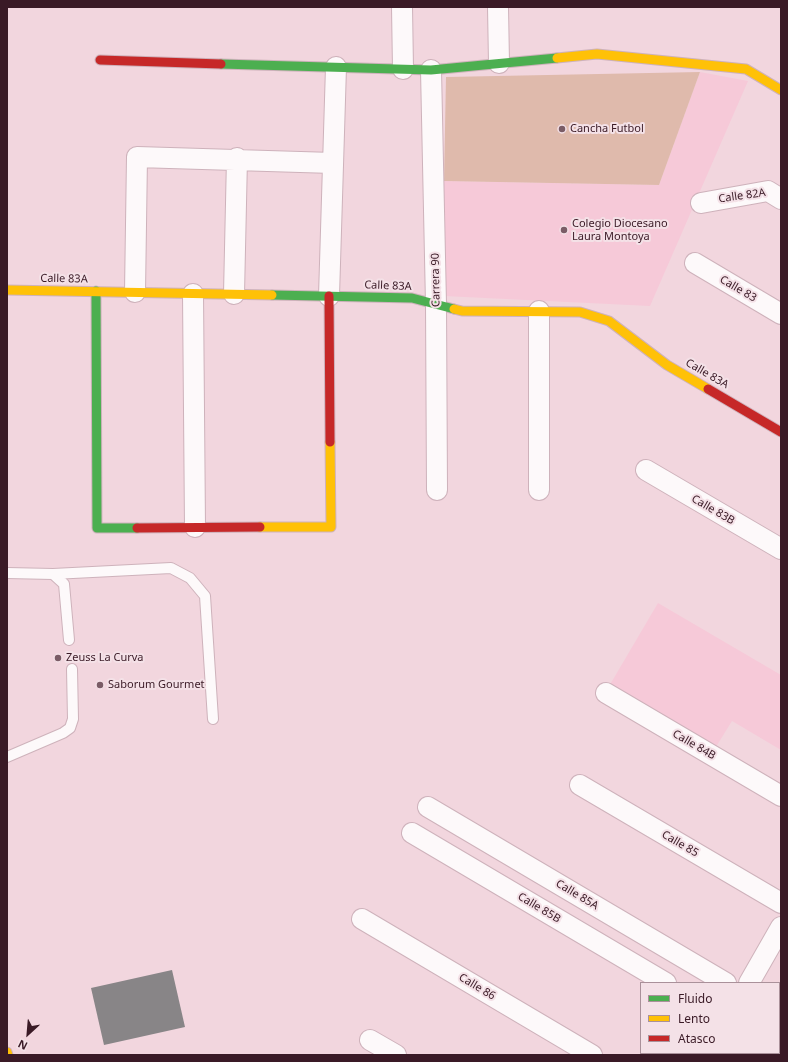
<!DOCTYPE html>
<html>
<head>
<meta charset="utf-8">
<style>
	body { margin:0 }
	#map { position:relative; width:788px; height:1062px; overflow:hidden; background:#f2d6de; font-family:"Noto Sans",sans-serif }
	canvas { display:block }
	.frame { position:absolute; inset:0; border:8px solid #3a1a26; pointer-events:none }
	.legend { position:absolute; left:640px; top:982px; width:140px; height:72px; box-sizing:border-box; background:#f4e1e7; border:1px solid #aa919a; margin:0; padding:5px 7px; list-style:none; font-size:12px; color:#3a1a26 }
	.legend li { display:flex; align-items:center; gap:8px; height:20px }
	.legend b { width:20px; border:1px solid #aa919a }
	.north { position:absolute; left:8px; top:1014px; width:40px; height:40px; -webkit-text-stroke:3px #f4e1e7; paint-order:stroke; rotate:206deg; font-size:11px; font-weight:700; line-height:16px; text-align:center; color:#3a1a26 }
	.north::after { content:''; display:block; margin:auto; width:14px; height:18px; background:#3a1a26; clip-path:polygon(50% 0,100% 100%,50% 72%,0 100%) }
</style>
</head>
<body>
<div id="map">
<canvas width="788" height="1062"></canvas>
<div class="frame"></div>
<ul class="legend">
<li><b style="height:5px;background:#4caf50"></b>Fluido</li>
<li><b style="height:5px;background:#ffc107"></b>Lento</li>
<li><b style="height:5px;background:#c62828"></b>Atasco</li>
</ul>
<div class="north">N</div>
</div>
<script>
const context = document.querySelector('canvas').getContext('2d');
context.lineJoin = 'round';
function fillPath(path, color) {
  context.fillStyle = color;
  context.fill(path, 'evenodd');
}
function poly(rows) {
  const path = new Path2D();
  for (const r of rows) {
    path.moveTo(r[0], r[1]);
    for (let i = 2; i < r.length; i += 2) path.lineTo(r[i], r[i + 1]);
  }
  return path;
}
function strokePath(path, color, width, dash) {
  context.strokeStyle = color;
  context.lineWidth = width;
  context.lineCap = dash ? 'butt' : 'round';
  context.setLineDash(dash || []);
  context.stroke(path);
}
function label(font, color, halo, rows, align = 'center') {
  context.font = font + ' "Noto Sans",sans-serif';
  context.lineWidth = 4;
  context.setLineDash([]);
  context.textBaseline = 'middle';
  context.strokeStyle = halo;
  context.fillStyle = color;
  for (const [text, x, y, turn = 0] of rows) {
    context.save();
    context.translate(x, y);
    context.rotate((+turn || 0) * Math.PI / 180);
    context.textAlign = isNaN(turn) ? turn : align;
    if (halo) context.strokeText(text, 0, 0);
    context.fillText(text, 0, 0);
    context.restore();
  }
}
const built = poly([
	[700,72,748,81,650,306,444,296,444,181,659,185],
	[658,603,781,675,781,750,732,721,714,750,608,688]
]);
const green = poly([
	[700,72,659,185,444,181,446,77]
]);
const building = poly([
	[172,970,185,1027,104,1045,91,988]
]);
const lane = poly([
	[7,573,53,574,64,584,69,640],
	[53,574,171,568,190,578,205,596,213,719],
	[7,757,63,733,70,728,73,719,72,669]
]);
const street = poly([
	[402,7,403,69],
	[498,7,499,63],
	[431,70,436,304,437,490],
	[701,203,768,191,781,199],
	[695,263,781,314],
	[135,292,137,157,333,163],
	[193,294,195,527],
	[234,294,237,158],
	[329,296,336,67],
	[539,311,539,490],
	[646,470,781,549],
	[606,693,781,796],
	[580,785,781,903],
	[428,807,726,983],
	[412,833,666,983],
	[362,919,592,1055],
	[749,983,781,927],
	[779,1014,781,1016],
	[370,1040,396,1055],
	[779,1050,781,1051],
	[708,1055,709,1053]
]);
const fast = poly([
	[221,64,431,70,557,58],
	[96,291,97,528,137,528],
	[272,295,412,298,454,309]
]);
const slow = poly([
	[557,58,597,54,746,69,781,90],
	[7,290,272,295],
	[454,309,462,311,580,312,609,321,667,365,708,389],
	[260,527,331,527,330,442],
	[7,1052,8,1055]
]);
const jam = poly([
	[100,60,221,64],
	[329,296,330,442],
	[708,389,781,432],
	[137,528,260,527]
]);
const markers = [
	[562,129,4,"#7a5c66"],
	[564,230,4,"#7a5c66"],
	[58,658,4,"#7a5c66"],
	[100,685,4,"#7a5c66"]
];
const poiNames = [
	["Cancha Futbol",570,129],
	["Colegio Diocesano",572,224],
	["Laura Montoya",572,237],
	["Zeuss La Curva",66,658],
	["Saborum Gourmet",108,685]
];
const streetNames = [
	["Calle 82A",742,196,-8],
	["Calle 83A",64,279,1],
	["Carrera 90",436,280,-91],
	["Calle 83A",388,286,2],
	["Calle 83",738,289,30],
	["Calle 83A",707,374,30],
	["Calle 83B",713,510,30],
	["Calle 84B",694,745,30],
	["Calle 85",680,844,30],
	["Calle 85A",577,895,31],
	["Calle 85B",539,908,31],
	["Calle 86",477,987,31]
];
fillPath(built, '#f6c9d8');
fillPath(green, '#dfbaac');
fillPath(building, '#888587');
strokePath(lane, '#ceb2bb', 12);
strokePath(street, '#ceb2bb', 22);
strokePath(fast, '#ceb2bb', 11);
strokePath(slow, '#ceb2bb', 11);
strokePath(jam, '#ceb2bb', 11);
strokePath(lane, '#fdf9fa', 10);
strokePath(street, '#fdf9fa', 20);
strokePath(fast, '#4caf50', 9);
strokePath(slow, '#ffc107', 9);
strokePath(jam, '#c62828', 9);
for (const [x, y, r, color] of markers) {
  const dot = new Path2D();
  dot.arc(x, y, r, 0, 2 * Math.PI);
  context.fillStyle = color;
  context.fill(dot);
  strokePath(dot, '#f4e1e7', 1.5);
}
label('11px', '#3a1a26', '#f4e1e7', poiNames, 'left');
label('11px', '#3a1a26', '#f4e1e7', streetNames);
</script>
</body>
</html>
